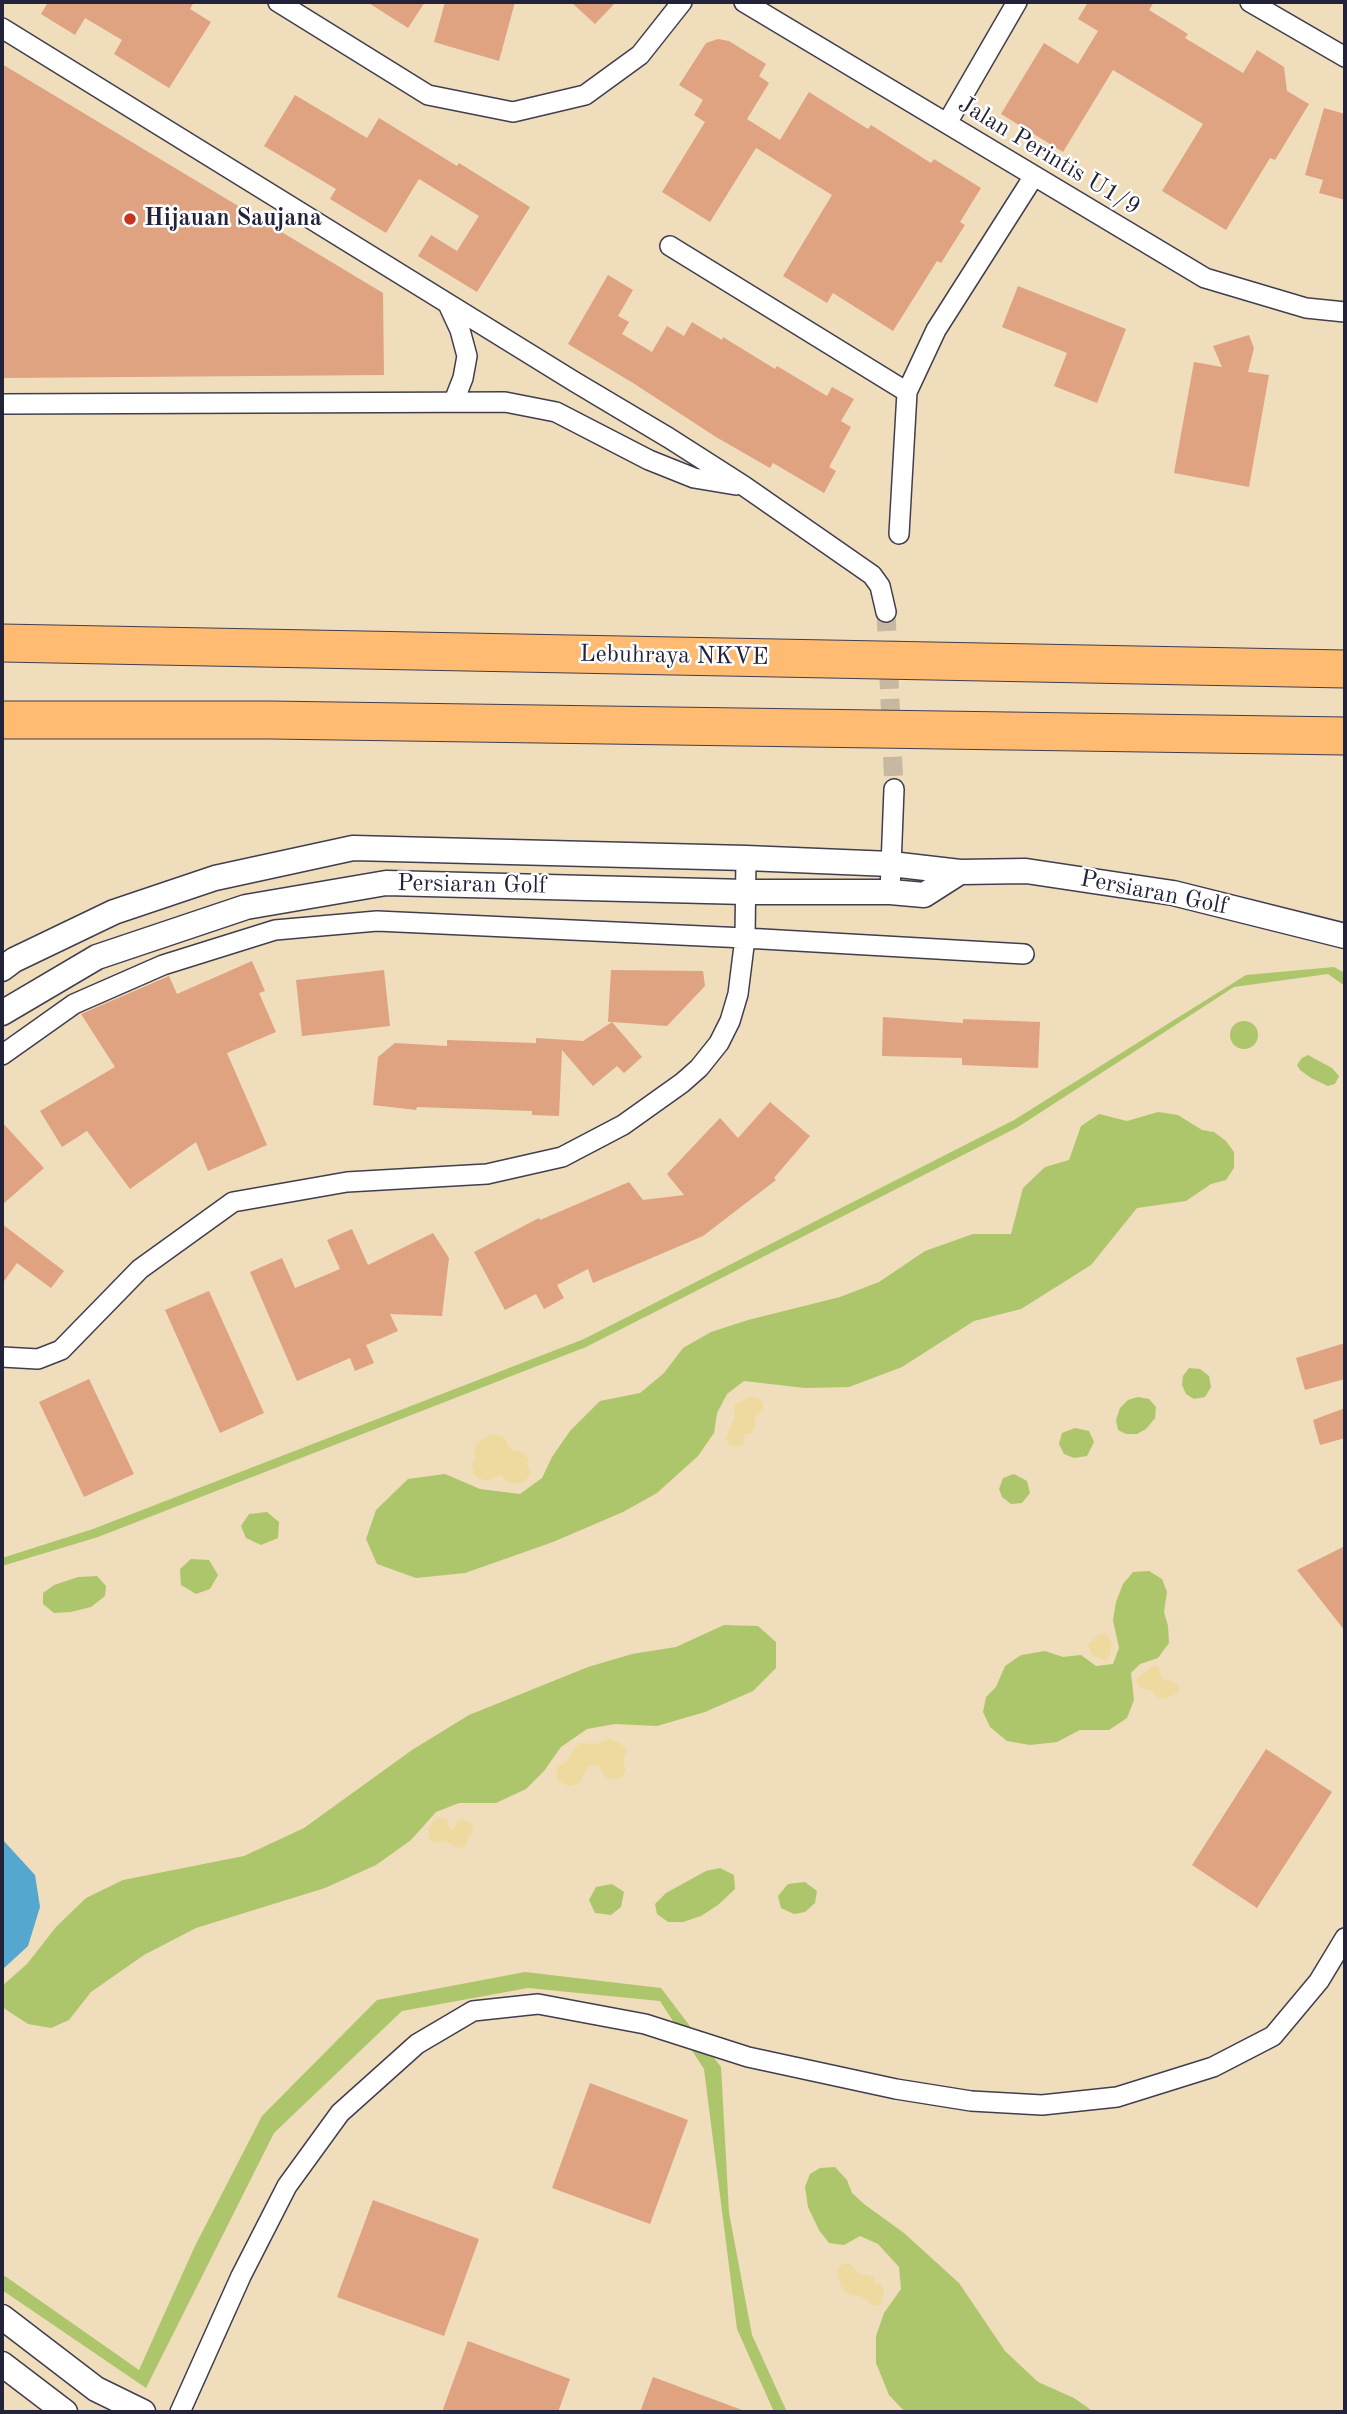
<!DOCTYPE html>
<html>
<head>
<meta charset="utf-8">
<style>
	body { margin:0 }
	#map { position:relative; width:1347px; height:2414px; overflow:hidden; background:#efddbb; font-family:"Old Standard TT",serif }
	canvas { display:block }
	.frame { position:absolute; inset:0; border:4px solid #22223b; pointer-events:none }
</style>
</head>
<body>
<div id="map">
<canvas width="1347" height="2414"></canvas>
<div class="frame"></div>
</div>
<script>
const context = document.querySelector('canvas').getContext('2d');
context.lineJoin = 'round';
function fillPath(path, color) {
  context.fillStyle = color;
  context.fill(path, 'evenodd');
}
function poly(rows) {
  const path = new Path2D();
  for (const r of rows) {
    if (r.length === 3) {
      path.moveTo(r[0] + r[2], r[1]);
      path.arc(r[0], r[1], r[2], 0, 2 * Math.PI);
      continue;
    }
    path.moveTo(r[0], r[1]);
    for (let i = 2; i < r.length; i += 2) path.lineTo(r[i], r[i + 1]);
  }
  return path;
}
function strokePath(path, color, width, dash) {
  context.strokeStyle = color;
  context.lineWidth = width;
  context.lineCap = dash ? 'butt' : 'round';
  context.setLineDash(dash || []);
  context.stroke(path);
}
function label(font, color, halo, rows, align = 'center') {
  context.font = font + ' "Old Standard TT",serif';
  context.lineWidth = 5;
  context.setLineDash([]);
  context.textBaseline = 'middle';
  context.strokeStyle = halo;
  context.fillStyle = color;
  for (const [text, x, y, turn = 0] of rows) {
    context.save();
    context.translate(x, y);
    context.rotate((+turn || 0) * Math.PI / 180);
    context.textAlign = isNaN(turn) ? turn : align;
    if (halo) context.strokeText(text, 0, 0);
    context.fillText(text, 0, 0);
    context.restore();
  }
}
const green = poly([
	[1334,967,1345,973,1345,986,1328,974,1234,987,1018,1127,586,1347,98,1537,2,1566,2,1558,93,1529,584,1339,1014,1120,1246,975],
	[1244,1035,14],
	[1308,1055,1332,1068,1339,1076,1335,1084,1328,1086,1311,1078,1300,1070,1297,1065,1302,1058],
	[1158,1112,1178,1115,1202,1130,1214,1132,1226,1141,1234,1152,1234,1168,1226,1180,1211,1184,1186,1201,1137,1208,1091,1265,1021,1309,974,1321,902,1367,849,1387,805,1388,744,1381,727,1394,717,1413,714,1433,698,1456,657,1493,623,1512,553,1542,465,1573,416,1578,377,1564,366,1539,376,1510,408,1479,445,1474,480,1489,520,1494,542,1478,552,1457,570,1431,600,1401,640,1393,664,1373,683,1348,711,1332,748,1320,840,1297,879,1282,925,1251,973,1234,1011,1234,1023,1188,1045,1167,1069,1160,1081,1126,1099,1114,1127,1121],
	[1189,1368,1200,1369,1209,1376,1211,1387,1205,1397,1194,1399,1186,1394,1182,1385,1183,1376],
	[1138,1397,1149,1399,1156,1407,1155,1418,1146,1429,1137,1434,1126,1434,1118,1430,1116,1420,1120,1408,1128,1400],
	[1075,1428,1089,1431,1094,1442,1087,1456,1074,1458,1064,1454,1059,1444,1062,1433],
	[1014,1474,1027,1481,1030,1493,1022,1503,1011,1504,1002,1497,999,1489,1003,1478],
	[267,1512,279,1522,278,1538,261,1545,246,1538,241,1526,249,1514],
	[191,1559,209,1560,218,1575,210,1589,196,1594,181,1585,180,1569],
	[1149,1571,1162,1579,1167,1592,1164,1612,1168,1626,1169,1643,1158,1658,1140,1664,1131,1673,1134,1700,1127,1718,1109,1730,1080,1730,1057,1742,1030,1745,1007,1741,990,1727,983,1712,986,1697,996,1687,1005,1666,1021,1655,1045,1651,1063,1657,1081,1655,1096,1666,1113,1664,1119,1648,1113,1620,1116,1602,1123,1584,1133,1572],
	[97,1576,106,1586,105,1596,91,1607,71,1612,54,1613,43,1604,43,1593,54,1585,78,1577],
	[724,1625,758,1626,776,1642,776,1668,753,1691,705,1712,657,1726,615,1724,587,1729,561,1747,544,1771,526,1789,496,1803,459,1803,436,1812,411,1840,376,1865,325,1888,196,1928,144,1955,91,1992,69,2020,51,2028,28,2024,2,2007,2,1986,27,1964,56,1927,86,1898,123,1880,244,1856,304,1828,412,1750,469,1715,588,1667,632,1654,676,1647],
	[720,1868,734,1875,735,1889,718,1905,701,1916,683,1922,668,1922,657,1914,655,1904,666,1893,706,1871],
	[805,1882,817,1891,815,1903,805,1912,794,1914,781,1908,778,1896,788,1884],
	[612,1884,624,1892,621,1907,611,1915,595,1913,589,1900,596,1887],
	[525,1972,661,1988,721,2067,729,2213,752,2335,787,2412,774,2412,737,2329,704,2069,660,2001,528,1988,402,2011,274,2133,146,2388,2,2290,2,2274,139,2370,195,2246,262,2116,377,2000],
	[835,2167,847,2180,852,2193,864,2204,904,2233,959,2283,1005,2351,1038,2382,1074,2398,1094,2412,905,2412,889,2395,876,2363,876,2336,884,2313,901,2289,899,2267,878,2244,860,2236,844,2245,829,2243,819,2230,808,2207,805,2187,810,2174,820,2168]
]);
const sand = poly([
	[751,1396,761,1399,764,1408,754,1418,756,1425,752,1433,745,1434,743,1444,737,1447,729,1445,726,1438,735,1416,734,1406],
	[492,1434,503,1436,508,1446,514,1451,523,1452,528,1459,527,1465,531,1472,527,1479,520,1483,510,1483,500,1475,485,1481,474,1475,472,1465,476,1457,474,1449,477,1443],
	[1105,1633,1112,1643,1110,1655,1106,1661,1092,1655,1088,1644,1100,1634],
	[1153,1666,1158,1666,1163,1681,1169,1680,1179,1686,1179,1692,1165,1699,1160,1699,1151,1690,1140,1688,1137,1683,1137,1678],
	[610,1739,620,1743,627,1750,623,1760,626,1771,622,1776,615,1780,607,1778,602,1773,600,1766,593,1765,587,1768,580,1782,572,1786,565,1785,558,1780,556,1773,558,1767,565,1763,579,1743,595,1744],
	[441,1817,447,1819,448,1826,451,1830,454,1829,456,1823,460,1820,468,1821,472,1825,473,1833,468,1837,468,1842,465,1847,458,1848,443,1840,438,1843,432,1842,428,1836,429,1829,435,1819],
	[847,2263,853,2267,857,2273,874,2277,875,2283,882,2285,884,2290,881,2304,874,2306,860,2296,851,2295,844,2291,840,2284,837,2271,841,2265]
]);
const water = poly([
	[2,1839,35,1875,40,1907,28,1946,2,1970]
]);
const building = poly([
	[48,2,194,2,190,9,211,22,169,88,114,54,122,40,85,18,75,35,41,14],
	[367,2,425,2,408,28],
	[445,2,515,2,499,61,434,42],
	[571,2,616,2,595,24],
	[1088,2,1154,2,1149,10,1188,34,1185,38,1243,73,1257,50,1284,67,1287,91,1309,104,1275,160,1270,158,1226,230,1162,191,1203,124,1113,70,1063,152,1001,114,1044,43,1078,64,1098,31,1078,19],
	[718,39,729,41,766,64,759,76,769,83,747,119,780,140,809,92,868,129,871,125,931,163,934,159,981,188,960,222,965,225,941,263,937,261,893,331,833,293,827,303,783,276,832,195,756,148,710,222,662,192,705,122,694,115,703,100,679,85,706,43],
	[2,64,383,293,384,375,2,378],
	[295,95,367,138,379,118,457,166,459,163,530,207,477,292,418,256,431,235,457,251,479,216,419,179,386,233,330,199,336,189,264,146],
	[1324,108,1345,114,1345,200,1319,193,1323,180,1305,175],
	[608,275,633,290,618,316,629,322,622,334,652,352,667,326,684,336,692,322,722,340,723,337,775,369,777,366,827,396,832,387,854,399,841,421,851,427,829,467,836,471,824,493,773,463,770,468,716,437,633,383,568,344],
	[1018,286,1126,329,1097,403,1054,386,1067,353,1002,327],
	[1249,335,1254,348,1248,372,1269,375,1249,487,1174,473,1194,362,1222,367,1213,346],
	[252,961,265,991,259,993,276,1032,227,1053,267,1145,208,1171,196,1142,130,1189,87,1131,62,1147,40,1111,115,1067,81,1014,169,976,177,994],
	[384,970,390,1026,302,1036,296,980],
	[611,970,703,971,705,986,667,1026,612,1022,642,1057,624,1073,617,1066,593,1086,562,1050,559,1116,532,1115,532,1111,417,1107,416,1110,373,1105,378,1057,395,1043,447,1046,447,1040,536,1043,536,1038,583,1041,612,1022,608,1022],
	[883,1017,963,1023,963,1019,1040,1022,1038,1068,962,1065,962,1058,882,1056],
	[770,1102,810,1136,774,1178,776,1180,703,1236,593,1283,588,1269,557,1285,564,1298,544,1309,536,1294,505,1310,474,1252,539,1218,540,1220,629,1182,643,1200,684,1195,667,1174,720,1118,738,1138],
	[2,1122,44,1168,2,1205],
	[2,1224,64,1271,51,1288,17,1263,2,1284],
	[352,1229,368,1265,433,1233,449,1258,442,1316,390,1314,398,1331,366,1345,374,1363,355,1371,350,1358,297,1381,250,1272,282,1258,295,1288,340,1269,327,1240],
	[209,1291,264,1413,220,1433,165,1310],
	[1345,1343,1345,1379,1305,1390,1296,1358],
	[89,1379,134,1474,84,1497,39,1402],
	[1345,1408,1345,1438,1320,1445,1313,1420],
	[1345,1546,1345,1631,1297,1570],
	[1266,1749,1332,1792,1257,1908,1192,1865],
	[590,2083,688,2120,650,2224,552,2188],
	[373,2200,479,2239,444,2336,337,2297],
	[468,2341,570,2379,558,2412,442,2412],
	[653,2377,742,2410,741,2412,640,2412]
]);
const minorTunnel = poly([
	[886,612,894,789]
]);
const minor = poly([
	[278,2,428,95,513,112,585,95,640,55,682,2],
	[744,2,1205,278,1306,308,1345,312],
	[1250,2,1345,57],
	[2,28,575,382,669,438,744,486,872,575,880,586,886,612],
	[947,123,1017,2],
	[670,246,907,392],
	[448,304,460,330,467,356,463,378,454,401],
	[2,404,505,402,556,412,649,460,694,478,736,485],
	[899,534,907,392,936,330,1034,176],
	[890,892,894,789],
	[2,1055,74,1004,163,965,275,930,377,921,745,938,1024,954],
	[2,1357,38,1359,61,1350,140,1269,233,1202,347,1182,487,1174,562,1157,623,1125,682,1083,699,1068,719,1043,730,1021,738,994,745,938,746,858],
	[180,2412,241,2276,287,2186,340,2113,417,2044,473,2011,538,2004,645,2024,748,2057,896,2089,971,2101,1042,2105,1117,2097,1213,2067,1273,2036,1319,1981,1345,1938]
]);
const tertiary = poly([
	[2,969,14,960,114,912,215,878,353,848,746,858,891,864,960,872,1026,871,1173,893,1345,936],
	[2,1013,97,957,246,907,386,883,746,892,890,892,924,895,960,872],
	[2,2317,96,2389,143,2412],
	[2,2364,65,2412]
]);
const motorway = poly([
	[2,643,1345,669],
	[2,720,270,720,1345,736]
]);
const markers = [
	[130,219,7,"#c8321e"]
];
const streetNames = [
	["Jalan Perintis U1/9",1049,156,31],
	["Lebuhraya NKVE",674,656,1],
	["Persiaran Golf",472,885,1],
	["Persiaran Golf",1154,893,11]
];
const poiNames = [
	["Hijauan Saujana",144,219]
];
fillPath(green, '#adc66b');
fillPath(sand, '#eeda9e');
fillPath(water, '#54a7cf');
fillPath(building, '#dfa382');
strokePath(minorTunnel, '#c6b8a1', 19, [19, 10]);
strokePath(minor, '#413e4e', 22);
strokePath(tertiary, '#413e4e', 27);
strokePath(motorway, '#413e4e', 39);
strokePath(minor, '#fff', 19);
strokePath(tertiary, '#fff', 24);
strokePath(motorway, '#ffbb71', 37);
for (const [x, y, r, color] of markers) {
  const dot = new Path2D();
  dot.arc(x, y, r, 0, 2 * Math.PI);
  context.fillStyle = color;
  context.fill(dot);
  strokePath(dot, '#fff', 2.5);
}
label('24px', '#22223b', '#fff', streetNames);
label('bold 24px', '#22223b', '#fff', poiNames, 'left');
</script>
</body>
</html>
